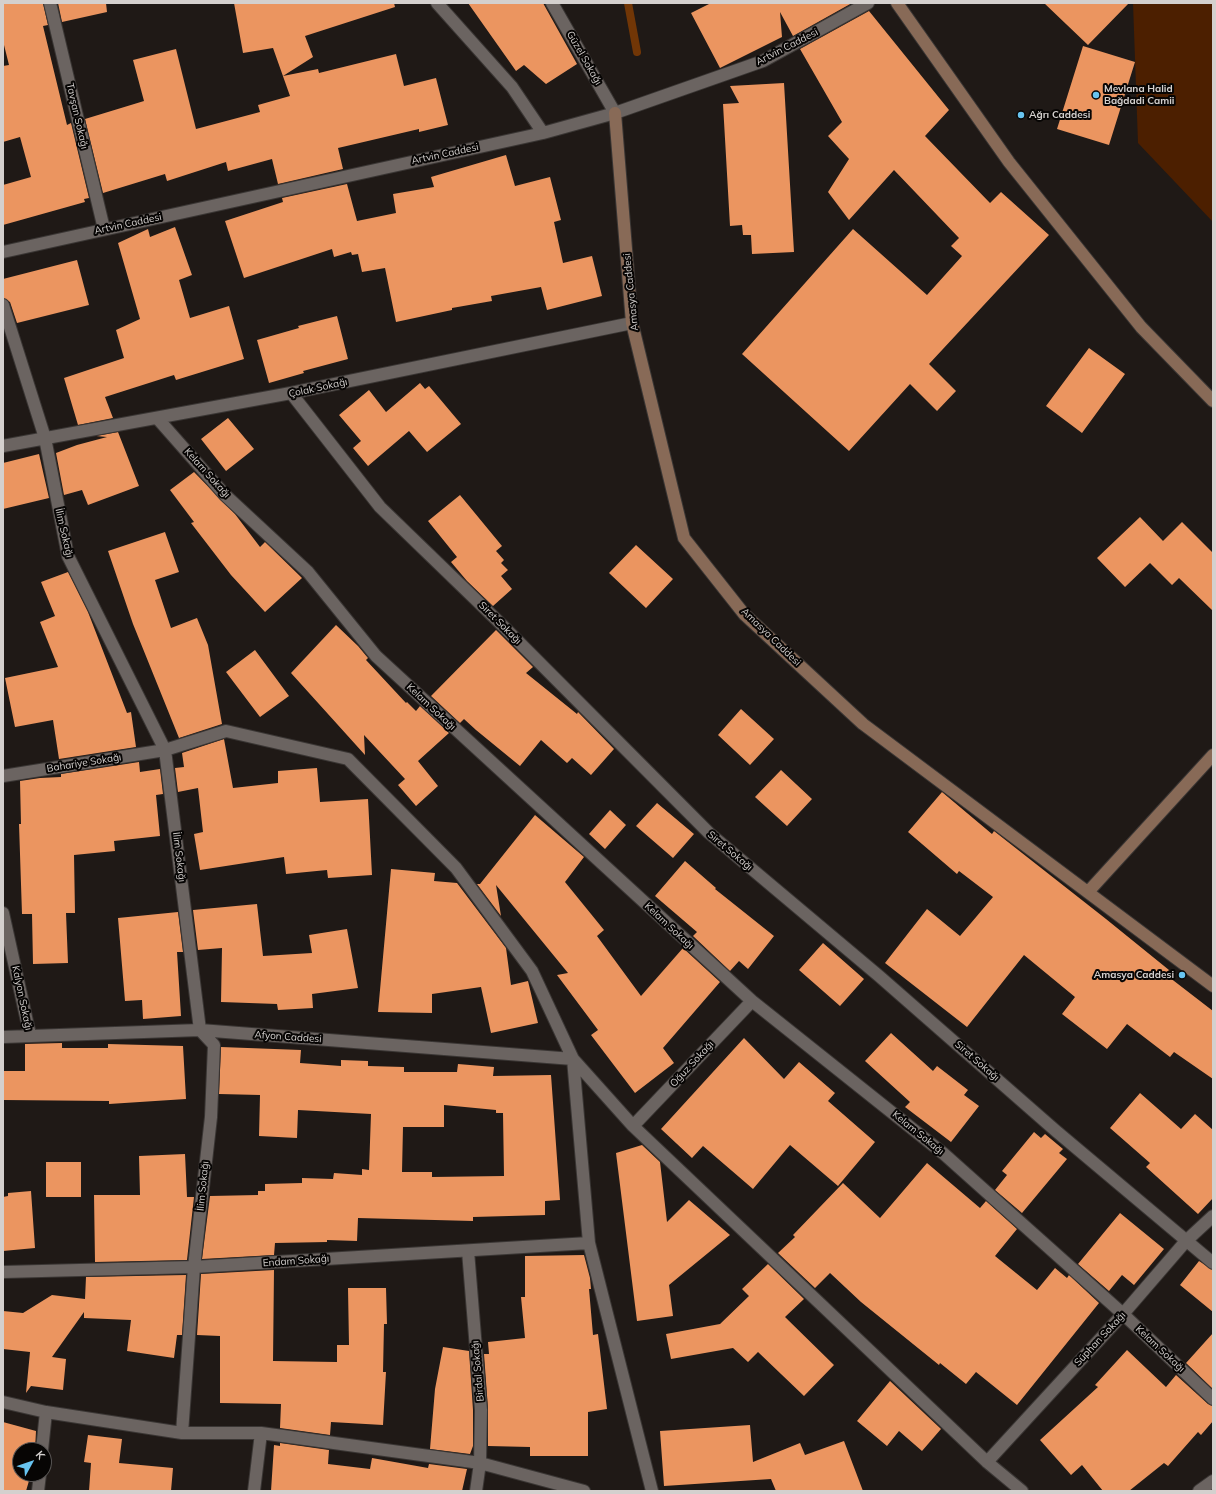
<!DOCTYPE html>
<html>
<head>
<meta charset="utf-8">
<style>
	body { margin:0 }
	#map { position:relative; width:1216px; height:1494px; overflow:hidden; background:#1f1916; font-family:Mulish,sans-serif }
	canvas { display:block }
	.frame { position:absolute; inset:0; border:4px solid #d4d0ce; pointer-events:none }
	.north { position:absolute; left:12px; top:1442px; width:40px; height:40px; box-sizing:border-box; background:#070504; border:1px solid #595655; border-radius:50%; rotate:50deg; font-size:11px; font-weight:700; line-height:16px; text-align:center; color:#d4d0ce }
	.north::after { content:''; display:block; margin:auto; width:14px; height:18px; background:#68c4f0; clip-path:polygon(50% 0,100% 100%,50% 72%,0 100%) }
</style>
</head>
<body>
<div id="map">
<canvas width="1216" height="1494"></canvas>
<div class="frame"></div>
<div class="north">K</div>
</div>
<script>
const context = document.querySelector('canvas').getContext('2d');
context.lineJoin = 'round';
function fillPath(path, color) {
  context.fillStyle = color;
  context.fill(path, 'evenodd');
}
function poly(rows) {
  const path = new Path2D();
  for (const r of rows) {
    path.moveTo(r[0], r[1]);
    for (let i = 2; i < r.length; i += 2) path.lineTo(r[i], r[i + 1]);
  }
  return path;
}
function strokePath(path, color, width, dash) {
  context.strokeStyle = color;
  context.lineWidth = width;
  context.lineCap = dash ? 'butt' : 'round';
  context.setLineDash(dash || []);
  context.stroke(path);
}
function label(font, color, halo, rows, align = 'center') {
  context.font = font + ' Mulish,sans-serif';
  context.lineWidth = 4;
  context.setLineDash([]);
  context.textBaseline = 'middle';
  context.strokeStyle = halo;
  context.fillStyle = color;
  for (const [text, x, y, turn = 0] of rows) {
    context.save();
    context.translate(x, y);
    context.rotate((+turn || 0) * Math.PI / 180);
    context.textAlign = isNaN(turn) ? turn : align;
    if (halo) context.strokeText(text, 0, 0);
    context.fillText(text, 0, 0);
    context.restore();
  }
}
const green = poly([
	[1133,3,1213,3,1213,222,1138,143]
]);
const stream = poly([
	[628,3,637,52]
]);
const building = poly([
	[3,3,43,3,48,25,43,26,67,125,71,123,89,198,84,199,85,202,3,225,3,185,31,177,20,137,3,142,3,66,9,65,3,41],
	[58,3,106,3,107,12,62,22],
	[234,3,394,3,395,7,305,36,313,57,283,76,318,69,319,73,396,54,404,86,436,78,448,125,419,132,419,129,338,148,343,169,278,184,272,159,228,171,226,162,167,181,165,174,103,193,85,119,144,101,133,60,176,49,196,129,260,112,258,105,290,96,273,48,243,53],
	[468,3,543,3,577,64,546,84,524,65,516,71],
	[711,3,852,3,793,36,780,12,782,37,720,68,691,13],
	[1044,3,1129,3,1088,45],
	[869,11,949,110,925,136,990,203,1001,192,1049,235,929,364,956,391,937,411,910,384,849,451,742,354,853,229,927,295,962,256,951,246,959,238,894,170,849,220,828,192,849,159,828,136,842,122,800,49],
	[1083,46,1135,62,1109,145,1057,129],
	[784,83,794,252,752,254,751,235,743,235,742,225,730,226,723,104,739,103,730,86],
	[506,155,515,186,550,177,561,220,554,222,563,263,592,256,602,296,547,310,541,287,491,296,492,301,452,308,452,310,396,322,385,268,362,272,358,254,352,255,351,252,334,257,332,249,244,278,225,221,283,202,282,198,347,184,357,221,396,213,393,194,434,187,431,177],
	[175,227,192,275,179,280,190,318,229,306,244,359,176,380,174,375,105,397,113,418,78,425,64,378,124,358,116,330,140,319,118,243,148,229,150,237],
	[77,260,89,305,17,323,10,302,3,298,3,279],
	[337,316,348,359,303,371,304,373,269,383,257,340,299,328,298,326],
	[1089,348,1125,374,1082,433,1046,406],
	[420,383,425,389,429,386,461,424,427,452,409,431,368,466,353,448,361,441,339,415,369,390,386,412],
	[228,418,254,449,226,471,201,439],
	[118,432,139,486,88,505,82,490,64,495,56,453,77,445,107,437,96,436],
	[39,454,49,498,3,509,3,463],
	[194,472,235,514,260,547,265,542,302,578,265,612,231,575,191,523,194,522,170,490],
	[460,495,502,546,496,551,504,560,501,563,508,570,501,576,512,589,493,606,467,581,451,562,457,557,428,521],
	[1140,517,1163,541,1182,522,1213,553,1213,611,1179,578,1172,585,1150,563,1125,587,1097,558],
	[165,532,179,572,155,580,171,628,197,618,208,645,222,724,179,738,133,624,108,551],
	[636,545,673,579,646,608,609,573],
	[68,572,88,612,127,713,131,712,136,747,59,759,53,720,15,727,5,678,58,667,40,622,55,616,41,582],
	[336,625,358,646,368,658,366,660,406,703,407,702,416,711,420,706,449,733,418,761,438,786,416,806,398,785,405,779,364,735,365,755,291,673],
	[496,630,533,667,526,673,577,714,578,712,614,749,591,775,572,758,567,763,541,740,520,766,476,730,464,719,460,723,431,696],
	[255,650,289,696,260,717,226,672],
	[741,709,774,739,750,765,718,735],
	[224,739,233,788,278,783,278,771,317,768,320,802,368,799,372,875,328,878,327,870,286,874,284,857,200,870,194,834,203,832,198,788,178,792,175,768,184,767,182,753],
	[139,762,140,772,160,769,163,794,156,795,160,836,114,841,115,851,74,855,75,913,66,913,68,963,33,964,32,914,22,914,19,824,21,824,20,781,40,778,61,777,61,774],
	[781,770,812,799,787,826,755,797],
	[942,792,992,834,994,831,1106,919,1169,970,1165,974,1213,1011,1213,1079,1174,1052,1170,1057,1127,1024,1107,1049,1062,1014,1075,997,1024,955,967,1027,885,963,927,909,960,936,993,897,959,871,957,874,908,832],
	[657,803,694,834,673,858,636,826],
	[610,810,626,825,605,849,589,834],
	[535,815,584,857,565,882,604,930,597,936,641,996,683,948,720,982,663,1048,674,1063,635,1093,591,1035,598,1030,557,975,568,973,496,885,501,916,477,884,480,884],
	[685,861,716,888,715,889,774,936,748,969,739,961,730,971,693,936,697,932,655,896],
	[391,869,435,873,434,881,457,883,506,948,511,985,528,981,538,1023,491,1033,481,987,432,994,432,1013,378,1012],
	[257,904,263,956,312,953,309,935,347,929,358,988,312,994,313,1008,278,1010,277,1004,221,1002,222,948,198,950,193,910],
	[178,912,183,952,177,952,181,1016,143,1019,142,1000,125,1001,118,918],
	[823,943,864,979,840,1006,799,970],
	[891,1033,933,1071,937,1066,968,1090,964,1095,979,1106,951,1142,905,1107,910,1102,865,1061],
	[744,1038,784,1079,799,1062,835,1093,828,1101,875,1142,838,1186,790,1145,753,1189,703,1146,692,1158,661,1129],
	[62,1043,62,1048,108,1048,108,1044,183,1046,186,1099,109,1104,109,1101,3,1100,3,1071,25,1071,25,1044],
	[221,1047,301,1050,300,1063,341,1066,341,1060,368,1061,368,1066,404,1067,404,1072,457,1072,458,1064,494,1067,493,1076,551,1075,560,1200,545,1201,545,1215,473,1217,473,1221,358,1218,357,1241,327,1240,327,1242,275,1243,274,1255,202,1259,210,1196,258,1195,258,1191,265,1191,265,1184,302,1183,302,1178,333,1179,334,1173,362,1175,362,1169,369,1170,371,1114,298,1110,297,1138,259,1136,260,1095,219,1094],
	[444,1105,496,1110,496,1113,503,1113,504,1176,432,1177,432,1172,402,1172,403,1127,444,1127],
	[1140,1093,1181,1129,1195,1114,1213,1130,1213,1198,1198,1214,1146,1167,1150,1163,1110,1128],
	[1034,1132,1041,1138,1045,1134,1063,1149,1059,1153,1067,1159,1022,1213,995,1190,1007,1175,1002,1171],
	[642,1145,660,1162,667,1222,689,1200,730,1235,669,1285,673,1316,637,1321,616,1153],
	[185,1154,187,1197,194,1197,187,1260,95,1262,94,1195,140,1195,139,1156],
	[46,1162,81,1162,81,1197,46,1197],
	[927,1163,980,1208,986,1201,1017,1229,995,1256,1037,1290,1055,1268,1067,1278,1069,1275,1099,1303,1017,1405,976,1372,966,1384,940,1363,939,1365,861,1302,830,1273,815,1288,778,1253,795,1237,793,1235,843,1183,880,1218],
	[31,1191,35,1248,3,1251,3,1197,8,1196,8,1193],
	[1120,1213,1164,1249,1134,1285,1122,1275,1109,1291,1078,1264],
	[584,1255,590,1278,591,1289,589,1289,593,1335,598,1334,607,1409,588,1412,588,1456,530,1456,530,1447,488,1446,488,1409,484,1354,489,1354,488,1342,525,1338,521,1297,525,1297,525,1256],
	[1199,1261,1213,1270,1213,1312,1180,1285],
	[768,1264,804,1299,785,1317,834,1365,804,1396,758,1352,748,1362,733,1348,671,1359,666,1334,720,1324,749,1296,742,1289],
	[274,1270,273,1361,337,1362,337,1345,349,1345,348,1288,386,1288,387,1324,384,1324,383,1372,386,1372,383,1425,331,1422,330,1435,280,1428,281,1404,220,1403,220,1336,197,1335,201,1274],
	[186,1275,182,1335,177,1335,174,1358,127,1351,131,1320,84,1318,84,1312,52,1357,66,1359,63,1390,31,1386,26,1393,30,1352,3,1349,3,1311,23,1313,52,1295,85,1299,86,1277],
	[1213,1333,1213,1389,1186,1363],
	[443,1347,469,1351,473,1410,473,1446,470,1454,430,1449,435,1389],
	[1127,1350,1166,1387,1176,1375,1208,1404,1213,1406,1213,1421,1201,1435,1198,1432,1168,1466,1164,1463,1129,1491,1103,1491,1082,1465,1071,1475,1040,1440,1098,1387,1095,1385],
	[890,1381,941,1429,922,1451,899,1431,887,1446,857,1421],
	[3,1422,36,1431,35,1450,20,1450,20,1474,31,1474,26,1491,3,1491],
	[750,1425,753,1462,800,1443,805,1455,844,1441,863,1491,776,1491,771,1479,664,1486,660,1431],
	[88,1435,122,1439,119,1463,173,1468,171,1491,89,1491,91,1463,84,1462],
	[280,1443,329,1450,328,1464,370,1469,372,1458,428,1468,429,1464,467,1469,462,1491,271,1491,274,1445,280,1446]
]);
const street = poly([
	[50,3,104,229],
	[437,3,512,87,543,133],
	[552,3,615,113],
	[3,252,543,133,615,113,763,61,868,3],
	[3,305,45,438,68,556,165,750,200,1030,214,1045,211,1117,194,1267,182,1433],
	[291,393,380,507,503,626,709,833,879,976,1056,1131,1213,1263],
	[158,419,225,495,308,572,376,656,752,1001,944,1154,1123,1314,1213,1399],
	[3,446,291,393,632,323],
	[3,776,165,750,226,731,348,759,456,868,532,971,573,1059,633,1126,987,1462,1022,1491],
	[3,913,30,1035],
	[3,1037,200,1030,573,1059,589,1243,652,1491],
	[633,1126,752,1001],
	[468,1251,481,1410,480,1463,476,1491],
	[3,1272,194,1267,589,1243],
	[3,1402,46,1412,182,1433,261,1433,480,1463,584,1491],
	[42,1450,46,1412],
	[987,1462,1123,1314,1186,1241,1213,1216],
	[38,1491,40,1474],
	[254,1491,261,1433],
	[1199,1491,1213,1481]
]);
const secondary = poly([
	[897,3,1009,162,1141,327,1213,401],
	[615,113,632,323,684,538,744,614,863,724,1213,986],
	[1088,892,1213,755]
]);
const markers = [
	[1096,95,4,"#68c4f0"],
	[1021,115,4,"#68c4f0"],
	[1182,975,4,"#68c4f0"]
];
const streetNames = [
	["Artvin Caddesi",787,47,-27],
	["Güzel Sokağı",584,58,60],
	["Tavşan Sokağı",77,116,77],
	["Artvin Caddesi",445,154,-12],
	["Artvin Caddesi",128,224,-12],
	["Amasya Caddesi",631,292,-96],
	["Çolak Sokağı",318,388,-12],
	["Kelam Sokağı",207,473,48],
	["İlim Sokağı",64,533,77],
	["Siret Sokağı",500,623,45],
	["Amasya Caddesi",771,637,44],
	["Kelam Sokağı",431,707,43],
	["Bahariye Sokağı",84,763,-9],
	["Siret Sokağı",730,851,40],
	["İlim Sokağı",179,857,83],
	["Kelam Sokağı",669,926,43],
	["Kalyon Sokağı",22,998,78],
	["Afyon Caddesi",288,1037,4],
	["Siret Sokağı",977,1061,41],
	["Oğuz Sokağı",692,1064,-47],
	["Kelam Sokağı",918,1133,39],
	["İlim Sokağı",203,1186,-84],
	["Endam Sokağı",296,1261,-4],
	["Süphan Sokağı",1100,1339,-47],
	["Kelam Sokağı",1160,1349,43],
	["Birdal Sokağı",478,1371,-95]
];
const poiNames = [
	["Mevlana Halid",1104,89],
	["Bağdadi Camii",1104,101],
	["Ağrı Caddesi",1029,115],
	["Amasya Caddesi",1174,975,"right"]
];
fillPath(green, '#4c1f00');
strokePath(stream, '#713606', 8);
fillPath(building, '#eb9560');
strokePath(street, '#3a3634', 14);
strokePath(secondary, '#3a3634', 14);
strokePath(street, '#6b6461', 12);
strokePath(secondary, '#886a57', 12);
for (const [x, y, r, color] of markers) {
  const dot = new Path2D();
  dot.arc(x, y, r, 0, 2 * Math.PI);
  context.fillStyle = color;
  context.fill(dot);
  strokePath(dot, '#070504', 1.5);
}
label('10px', '#d4d0ce', '#070504', streetNames);
label('bold 10px', '#d4d0ce', '#070504', poiNames, 'left');
</script>
</body>
</html>
